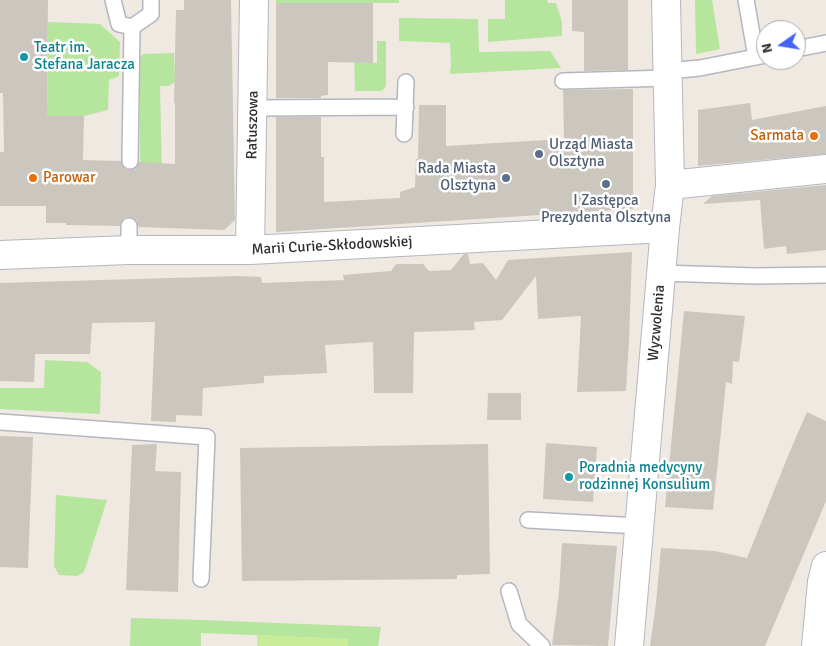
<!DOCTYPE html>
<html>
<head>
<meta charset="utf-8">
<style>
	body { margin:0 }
	#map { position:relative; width:826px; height:646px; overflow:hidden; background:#efe9e1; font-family:Signika,sans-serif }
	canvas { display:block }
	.north { position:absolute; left:756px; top:20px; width:50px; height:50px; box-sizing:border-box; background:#fff; border:1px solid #ababab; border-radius:50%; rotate:257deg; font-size:14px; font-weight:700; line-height:20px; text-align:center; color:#2e2e2e }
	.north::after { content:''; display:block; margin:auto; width:18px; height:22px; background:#4264fb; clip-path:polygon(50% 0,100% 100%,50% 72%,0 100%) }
</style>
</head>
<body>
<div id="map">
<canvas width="826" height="646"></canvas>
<div class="north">N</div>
</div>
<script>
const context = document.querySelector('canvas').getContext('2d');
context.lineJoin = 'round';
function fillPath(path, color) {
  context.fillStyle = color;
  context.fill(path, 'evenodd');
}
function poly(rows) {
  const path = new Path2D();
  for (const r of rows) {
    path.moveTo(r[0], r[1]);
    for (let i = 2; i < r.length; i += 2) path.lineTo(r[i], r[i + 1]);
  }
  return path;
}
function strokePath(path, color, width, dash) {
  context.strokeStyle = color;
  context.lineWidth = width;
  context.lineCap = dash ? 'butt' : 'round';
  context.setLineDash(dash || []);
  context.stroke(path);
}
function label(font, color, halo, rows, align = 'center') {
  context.font = font + ' Signika,sans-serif';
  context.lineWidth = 5;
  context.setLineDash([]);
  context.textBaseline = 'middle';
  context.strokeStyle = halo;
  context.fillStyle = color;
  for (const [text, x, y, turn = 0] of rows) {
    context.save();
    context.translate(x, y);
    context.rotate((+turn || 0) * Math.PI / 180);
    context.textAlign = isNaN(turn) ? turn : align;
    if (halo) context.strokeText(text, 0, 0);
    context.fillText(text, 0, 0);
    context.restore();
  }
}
const green = poly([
	[276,0,399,0,399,3,276,3],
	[505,0,547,0,548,3,556,3,562,22,562,36,488,42,488,19,505,19],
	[695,0,712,0,720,49,696,54],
	[399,18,478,19,479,52,550,51,561,68,450,74,451,65,450,43,399,41],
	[48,22,100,24,120,42,119,76,109,80,108,110,84,116,47,116],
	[377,41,386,41,386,86,382,91,355,91,354,51,362,63,377,63],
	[174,53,175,82,169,86,160,86,162,175,140,165,140,58,143,54],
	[45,360,87,362,101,372,100,414,0,409,0,388,44,388],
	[56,495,107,500,84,572,77,576,59,575,54,566],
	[131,618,202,620,381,627,378,646,348,646,348,639,201,633,201,646,130,646]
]);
const pitch = poly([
	[257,635,349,639,348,646,257,646]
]);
const building = poly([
	[0,0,48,0,47,116,84,116,83,160,121,161,125,169,130,170,135,169,139,162,175,164,175,103,174,103,176,10,184,10,184,0,231,0,235,220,224,230,138,227,137,221,129,217,124,218,120,226,66,225,66,223,46,223,46,206,0,206,0,152,4,152,3,93,0,93],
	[572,0,628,0,628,70,584,71,584,32,572,31],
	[276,3,373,3,373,63,328,62,328,95,321,96,321,98,276,98],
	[628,89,633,89,633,209,276,232,276,117,321,117,321,157,324,157,324,202,400,198,400,192,415,187,416,159,418,159,419,105,446,105,446,146,564,139,563,90],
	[750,103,752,120,826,106,826,154,698,166,698,110],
	[826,185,826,250,787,254,786,246,764,249,760,200,703,204,712,196],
	[632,252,629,340,626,391,577,392,581,316,538,319,536,276,502,320,474,322,475,330,414,332,413,393,374,393,373,342,325,345,327,373,264,376,264,383,203,388,202,416,176,415,176,422,151,421,155,322,92,323,90,354,35,354,34,382,0,381,0,283,238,276,261,277,262,283,344,280,343,275,391,271,396,264,423,264,429,271,451,270,464,254,468,254,470,264,483,263,496,280,508,260],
	[684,311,745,316,739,362,733,361,732,384,726,382,713,510,665,507],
	[488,393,521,393,521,420,487,420],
	[807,412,826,421,826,501,765,646,650,646,656,603,661,548,715,551,747,558,790,451],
	[0,436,33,437,28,568,0,567],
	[546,443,597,447,593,502,543,499],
	[157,444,155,471,181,472,178,592,126,590,132,445],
	[488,444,490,574,457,575,457,579,242,581,240,448],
	[562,543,617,546,608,646,552,645,559,592]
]);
const lane = poly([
	[113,0,119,24,132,27],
	[746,0,756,57],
	[796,49,826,43],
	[668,71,700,68,766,55],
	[563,81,668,78],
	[253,108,406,107],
	[404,134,406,82],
	[130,161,132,27,151,14,151,0],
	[129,250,129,226],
	[661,273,755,276,826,275],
	[0,422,207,437,201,579],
	[528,520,639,526],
	[509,591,519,624,542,646]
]);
const street = poly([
	[670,185,826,169],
	[250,250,254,0],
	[0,255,129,250,250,250,665,228],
	[629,646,665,228,670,185,666,0],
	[816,646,822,582,826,566]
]);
const markers = [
	[24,57,5,"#0f9aa8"],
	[814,136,5,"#e8710a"],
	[539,154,5,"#5c6f8a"],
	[33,178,5,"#e8710a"],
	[506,178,5,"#5c6f8a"],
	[606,184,5,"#5c6f8a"],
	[569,477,5,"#0f9aa8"]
];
const cultureNames = [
	["Teatr im.",34,48],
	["Stefana Jaracza",34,65],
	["Poradnia medycyny",579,468],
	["rodzinnej Konsulium",579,485]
];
const streetNames = [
	["Ratuszowa",253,125,-89],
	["Marii Curie-Skłodowskiej",332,246,-3],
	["Wyzwolenia",657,323,-85]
];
const foodNames = [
	["Sarmata",804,136],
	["Parowar",43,178,"left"]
];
const serviceNames = [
	["Urząd Miasta",549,145],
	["Olsztyna",549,162],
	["Rada Miasta",496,169,"right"],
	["Olsztyna",496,186,"right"],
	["I Zastępca",606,201,"center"],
	["Prezydenta Olsztyna",606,218,"center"]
];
fillPath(green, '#b6e59e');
fillPath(pitch, '#c9ec9a');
fillPath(building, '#cbc7bf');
strokePath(lane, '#b4b7c1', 18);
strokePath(street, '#b4b7c1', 30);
strokePath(lane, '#fff', 15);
strokePath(street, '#fff', 28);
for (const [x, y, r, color] of markers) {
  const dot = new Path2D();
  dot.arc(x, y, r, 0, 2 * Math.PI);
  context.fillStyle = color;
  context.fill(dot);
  strokePath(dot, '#fff', 2);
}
label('15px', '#0d838f', '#fff', cultureNames, 'left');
label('15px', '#2e2e2e', '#fff', streetNames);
label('15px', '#c56008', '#fff', foodNames, 'right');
label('15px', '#4e5e75', '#fff', serviceNames, 'left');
</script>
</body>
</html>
